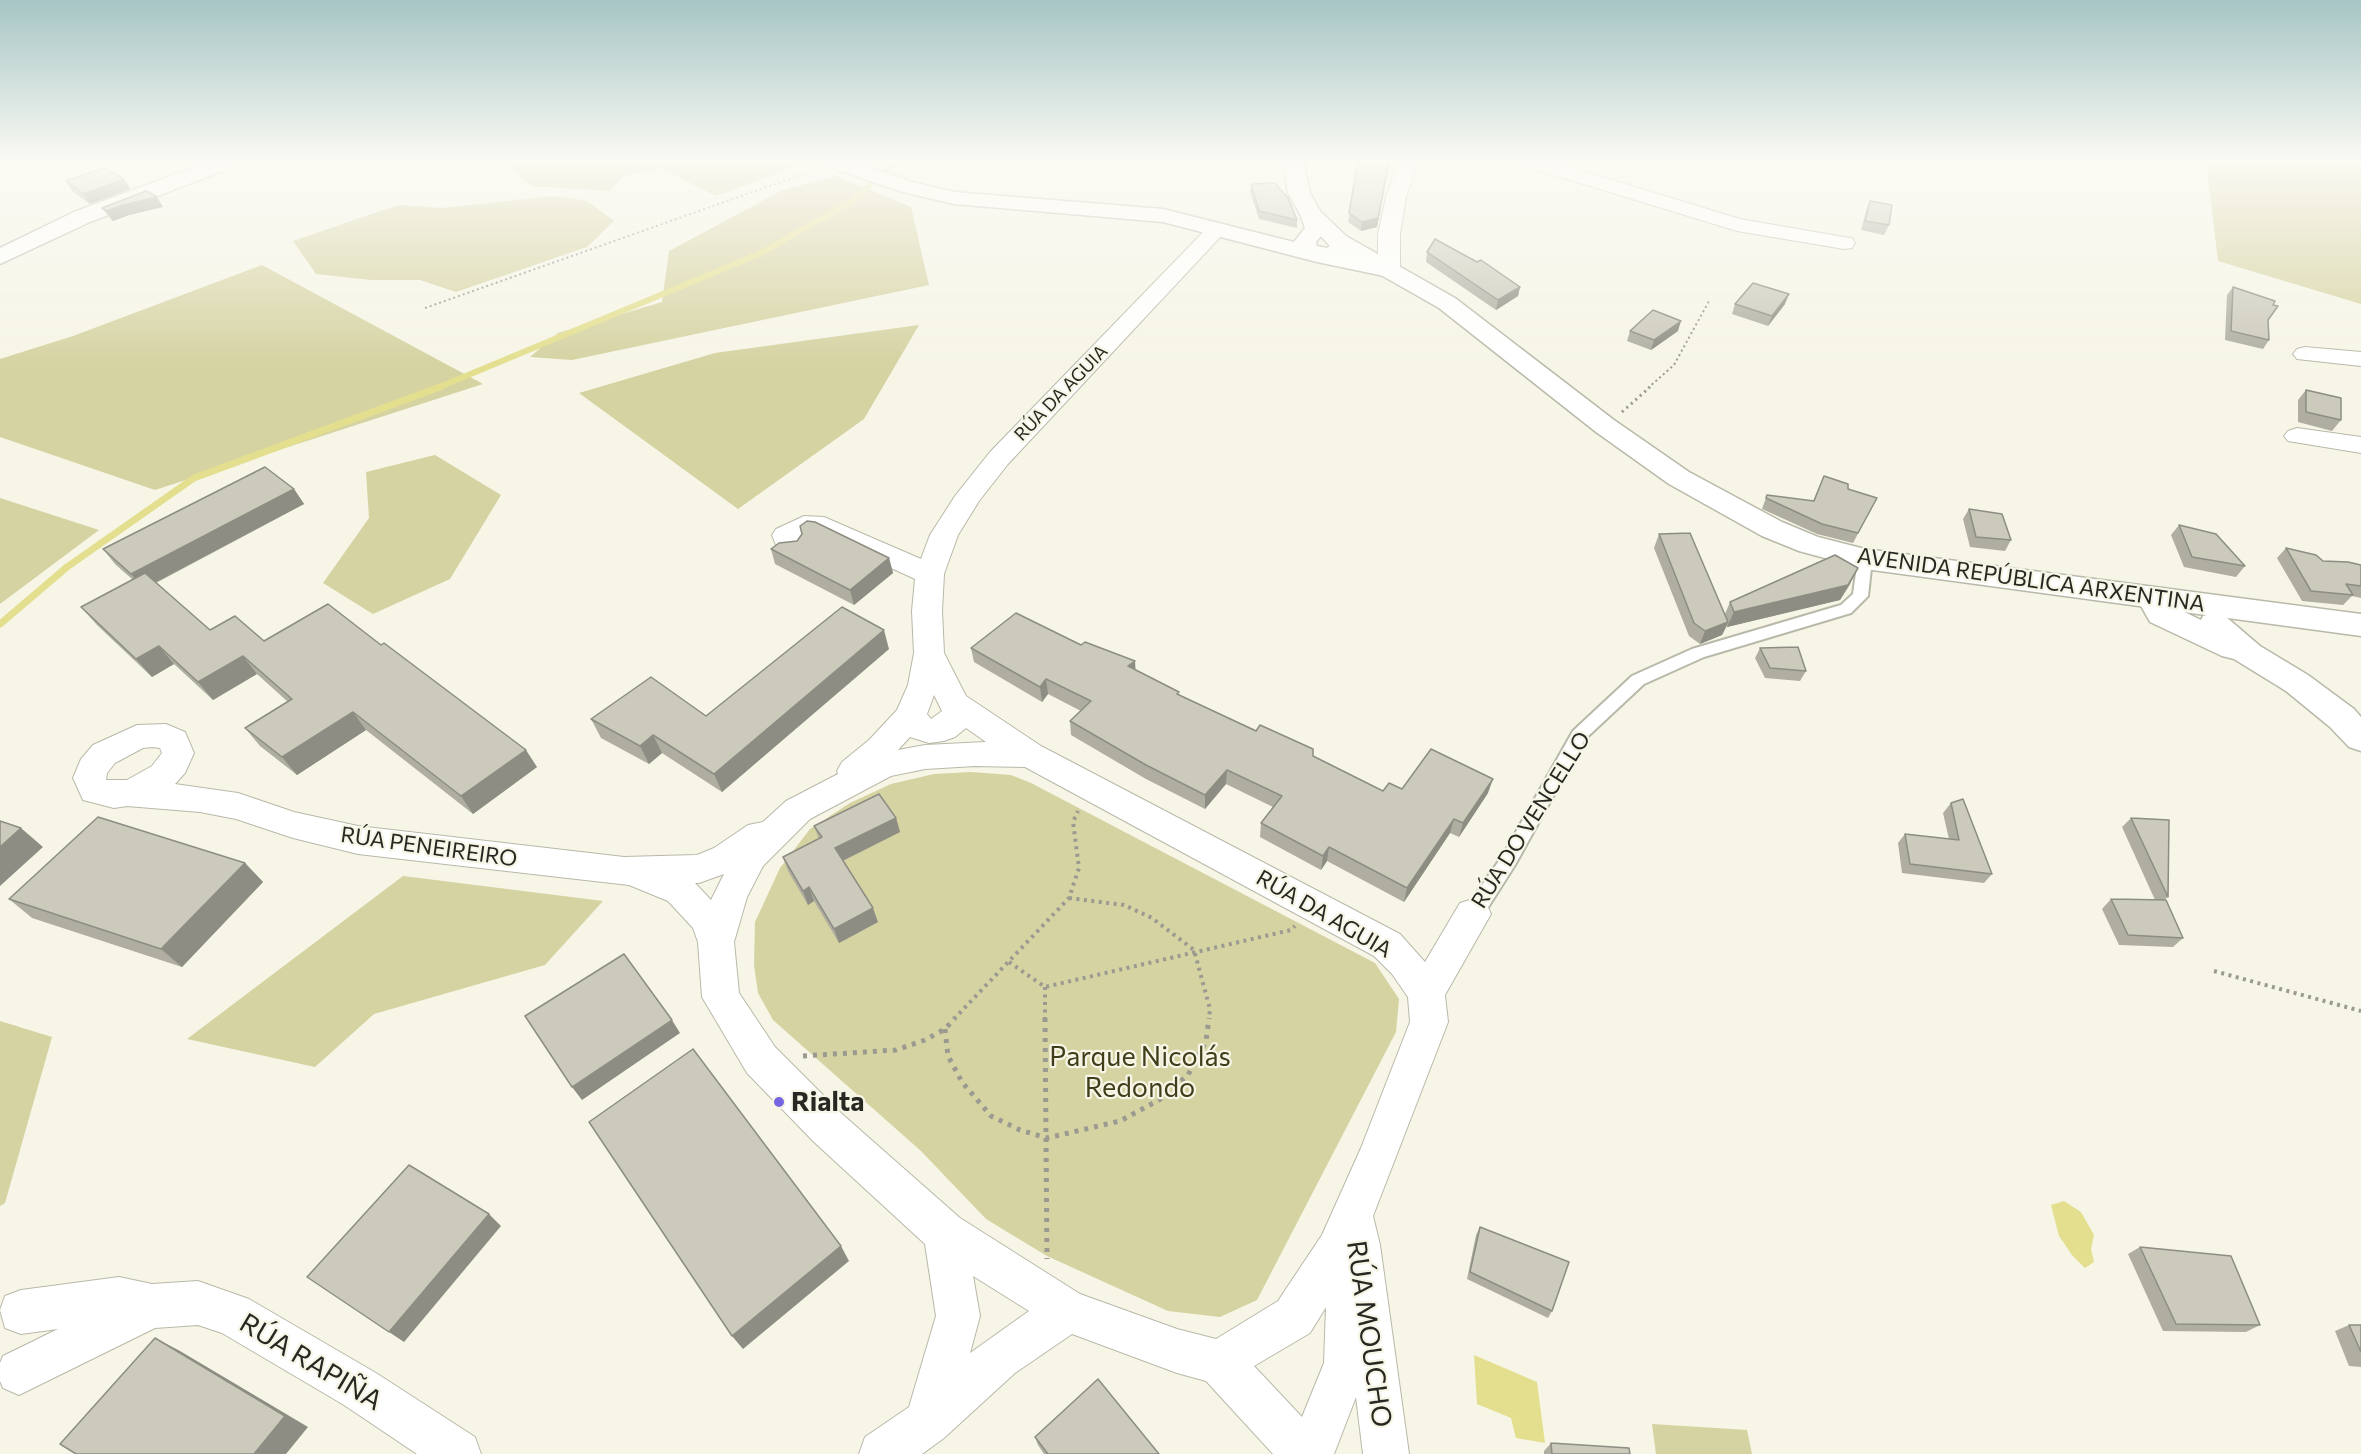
<!DOCTYPE html>
<html>
<head>
<meta charset="utf-8">
<style>
	body { margin:0 }
	canvas { display:block; background:#f6f5e6 }
</style>
</head>
<body>
<canvas width="2361" height="1454"></canvas>
<script>
const context = document.querySelector('canvas').getContext('2d');
context.lineJoin = 'round';
function fillPath(path, color) {
  context.fillStyle = color;
  context.fill(path, 'evenodd');
}
function poly(rows) {
  const path = new Path2D();
  for (const r of rows) {
    path.moveTo(r[0], r[1]);
    for (let i = 2; i < r.length; i += 2) path.lineTo(r[i], r[i + 1]);
  }
  return path;
}
function strokePath(path, color, width, dash) {
  context.strokeStyle = color;
  context.lineWidth = width;
  context.lineCap = dash ? 'butt' : 'round';
  context.setLineDash(dash || []);
  context.stroke(path);
}
function label(font, color, halo, rows, align = 'center') {
  context.font = font + ' Commissioner,sans-serif';
  context.lineWidth = 4.5;
  context.setLineDash([]);
  context.textBaseline = 'middle';
  context.strokeStyle = halo;
  context.fillStyle = color;
  for (const [text, x, y, turn = 0] of rows) {
    context.save();
    context.translate(x, y);
    context.rotate((+turn || 0) * Math.PI / 180);
    context.textAlign = isNaN(turn) ? turn : align;
    if (halo) context.strokeText(text, 0, 0);
    context.fillText(text, 0, 0);
    context.restore();
  }
}
const green = poly([
	[796,161,801,164,716,196,662,169,623,176,610,191,531,186,503,162],
	[2206,161,2361,161,2361,304,2218,261],
	[836,176,911,207,929,285,572,360,530,357,558,333,662,302,669,251,783,190],
	[554,196,587,201,614,221,587,247,456,292,420,280,371,280,316,274,293,241,398,205,442,208],
	[262,265,483,384,155,490,0,437,0,359,73,336],
	[919,325,864,419,738,509,579,393,715,353],
	[435,455,501,495,450,579,373,614,323,583,369,518,366,472],
	[0,498,99,530,0,604],
	[971,772,1011,775,1031,783,1375,963,1399,999,1396,1032,1257,1300,1220,1317,1168,1311,1047,1256,986,1219,921,1151,773,1020,758,993,754,965,755,922,780,868,810,829,850,803,891,784,934,774],
	[403,876,603,901,545,965,374,1014,315,1067,187,1039],
	[0,1021,52,1037,5,1203,0,1206],
	[1652,1424,1747,1430,1752,1454,1656,1454]
]);
const water = poly([
	[2064,1201,2081,1212,2094,1235,2091,1249,2094,1262,2085,1268,2072,1255,2059,1236,2051,1205],
	[1474,1355,1537,1382,1545,1443,1516,1438,1511,1418,1477,1404]
]);
const streamFar1 = poly([
	[885,171,896,161],
	[437,388,759,254,851,202,870,185]
]);
const stream = poly([
	[0,624,67,567,194,478,440,387]
]);
const pathFar3 = poly([
	[425,308,812,171],
	[1648,388,1674,365,1709,301]
]);
const pathFar2 = poly([
	[1622,412,1650,387]
]);
const pathFar1 = poly([
	[1069,898,1124,905,1152,918,1194,950,1210,1009,1209,1019],
	[1009,962,1045,987,1291,930,1295,926],
	[2214,971,2361,1011],
	[1045,987,1045,1019],
	[954,1019,1069,898,1079,868,1073,822,1078,811]
]);
const path = poly([
	[1045,1018,1047,1259],
	[945,1029,948,1056,962,1082,991,1116,1020,1130,1047,1138,1120,1121,1159,1100,1188,1075,1206,1041,1209,1018],
	[803,1056,896,1050,925,1040,945,1029,955,1018]
]);
const service = poly([
	[1865,554,1872,559,1868,596,1851,613,1704,657,1644,684,1585,739,1515,865,1480,920,1473,922,1466,920,1464,914,1466,908,1503,855,1573,731,1632,676,1692,649,1841,605,1853,594,1858,559,1865,554]
]);
const minor = poly([
	[1399,161,1419,161,1406,197,1400,234,1400,270,1397,275,1389,277,1381,275,1378,270,1378,234,1386,197,1399,161],
	[1518,161,1550,161,1740,219,1844,237,1852,238,1855,243,1852,248,1844,249,1737,231,1521,165,1518,161],
	[1217,223,1224,225,1227,229,1224,233,1008,464,979,501,958,535,944,574,942,611,944,653,966,696,1041,746,1400,934,1425,962,1460,903,1473,899,1486,903,1491,914,1445,995,1448,1022,1373,1216,1380,1245,1409,1454,1363,1454,1356,1397,1334,1454,1273,1454,1206,1381,1177,1373,1072,1334,1015,1373,944,1438,922,1454,859,1454,865,1437,909,1407,936,1316,925,1244,814,1142,747,1073,702,997,698,942,693,928,668,901,629,885,358,854,293,838,236,819,200,812,127,806,114,808,83,800,73,778,81,759,93,745,137,725,166,724,185,732,194,753,185,773,175,784,238,793,294,812,358,826,624,857,697,855,714,848,748,825,763,822,786,801,838,774,837,771,842,762,869,740,897,710,908,685,914,653,912,611,915,579,820,535,809,534,801,538,804,548,800,555,790,557,780,555,772,535,776,529,804,516,824,517,921,559,930,535,955,496,990,452,1210,225,1217,223],
	[934,695,942,711,931,719,927,714,934,695],
	[966,728,986,742,925,745,898,750,910,737,929,743,944,741,955,737,966,728],
	[152,747,160,748,162,753,152,766,127,780,106,780,107,773,115,763,143,748,152,747],
	[975,766,1025,767,1374,956,1392,974,1408,997,1410,1022,1361,1148,1322,1235,1278,1301,1216,1339,1177,1329,1080,1294,960,1218,842,1114,775,1047,739,993,734,942,747,897,763,866,810,819,891,776,925,769,975,766],
	[724,874,711,900,695,883,699,883,724,874],
	[973,1276,1029,1311,970,1353,980,1316,973,1276],
	[1326,1307,1324,1363,1302,1417,1254,1366,1310,1333,1326,1307],
	[2305,347,2361,352,2361,366,2297,359,2293,354,2297,349,2305,347],
	[2297,428,2361,437,2361,453,2288,441,2284,436,2288,431,2297,428],
	[119,1277,152,1284,198,1281,249,1299,376,1373,475,1437,481,1454,417,1454,344,1405,222,1333,198,1325,155,1328,19,1395,3,1388,0,1381,0,1363,3,1356,58,1329,21,1334,5,1328,0,1310,5,1296,21,1290,119,1277]
]);
const tertiary = poly([
	[211,161,241,161,238,165,90,222,0,264,0,248,74,212,211,161],
	[821,161,852,161,912,182,954,192,1163,209,1294,242,1305,228,1300,214,1303,209,1311,208,1319,209,1327,229,1316,242,1317,246,1327,248,1337,240,1353,240,1356,245,1347,254,1397,265,1400,270,1397,275,1389,277,1317,262,1163,222,954,204,899,191,824,165,821,161],
	[2151,587,2162,590,2172,606,2201,620,2203,616,2214,613,2225,616,2260,646,2308,675,2354,709,2361,717,2361,751,2349,747,2330,727,2286,691,2234,659,2222,656,2150,622,2136,597,2140,590,2151,587]
]);
const secondary = poly([
	[1283,161,1303,161,1310,193,1320,211,1346,236,1455,298,1614,420,1689,472,1782,522,1818,537,1865,549,2361,614,2361,636,1865,569,1799,551,1762,536,1669,484,1596,432,1439,308,1330,246,1300,214,1288,193,1283,161]
]);
const wall = poly([
	[1358,161,1390,161,1377,227,1361,231,1348,222],
	[124,179,130,189,90,204,72,191,66,181],
	[1251,184,1297,220,1297,228,1259,219,1250,192],
	[1870,201,1889,225,1884,235,1861,230,1866,211],
	[163,207,129,215,113,221,109,217,102,208],
	[1427,252,1520,287,1518,296,1496,310,1426,262],
	[2233,287,2273,305,2268,321,2269,340,2263,349,2225,340,2227,295],
	[1735,304,1785,304,1768,326,1732,314],
	[1630,331,1678,331,1651,350,1627,341],
	[2306,390,2341,420,2332,431,2298,422,2298,400],
	[1824,476,1848,489,1877,498,1853,543,1817,534,1762,509,1767,495,1813,501],
	[294,489,304,504,156,583,210,630,264,641,537,767,473,814,366,730,297,775,260,746,245,728,288,702,257,674,213,700,174,664,152,677,97,625,81,607,133,580,115,564,103,549],
	[1969,509,2011,540,2005,551,1970,547,1963,519],
	[2179,525,2245,566,2236,577,2184,567,2171,535],
	[1659,534,1725,614,1730,602,1850,584,1840,600,1727,627,1727,626,1722,635,1700,644,1689,636,1654,548],
	[2286,548,2323,561,2361,565,2361,598,2352,596,2343,605,2302,601,2277,558],
	[771,549,889,558,893,573,854,605,775,564],
	[1081,645,1136,670,1179,695,1313,756,1383,791,1402,789,1488,793,1459,837,1450,833,1404,902,1327,861,1321,870,1260,837,1261,823,1273,807,1226,784,1205,809,1146,779,1071,735,1070,721,1081,711,1048,694,1042,702,974,662,971,648],
	[1760,648,1806,671,1800,681,1765,678,1755,658],
	[889,649,722,792,662,753,649,764,601,738,591,719,706,716],
	[1951,803,1992,874,1984,883,1902,873,1898,843,1905,834,1949,839,1943,813],
	[896,818,900,832,843,861,878,922,839,943,814,901,808,905,788,871,783,857,819,839,814,826],
	[2131,818,2168,897,2164,900,2183,938,2173,947,2119,945,2102,909,2111,899,2155,900,2122,827],
	[245,863,263,882,182,967,32,918,9,899],
	[1480,1227,1552,1311,1548,1318,1467,1279,1476,1235],
	[2140,1247,2260,1325,2246,1332,2163,1331,2128,1254],
	[2349,1325,2361,1325,2361,1367,2349,1366,2335,1331],
	[1035,1437,1159,1454,1044,1454,1038,1445],
	[1551,1443,1630,1454,1544,1454,1544,1451]
]);
const shadedWall = poly([
	[1389,161,1377,227,1361,231,1362,222],
	[124,179,130,189,90,204,84,194],
	[157,197,163,207,129,215,113,221,107,211,123,205],
	[1520,287,1518,296,1496,310,1498,300],
	[1789,294,1785,304,1768,326,1772,316],
	[1681,321,1678,331,1651,350,1654,340],
	[294,489,304,504,143,589,131,574],
	[889,558,893,573,854,605,850,590],
	[1858,568,1850,584,1840,600,1727,627,1734,612],
	[1728,622,1722,635,1700,644,1705,631],
	[884,630,889,649,722,792,714,774],
	[159,646,174,664,152,677,136,659],
	[243,656,257,674,213,700,198,682],
	[1135,661,1136,676,1128,666],
	[1046,679,1048,694,1042,702,1040,687],
	[353,712,366,730,297,775,282,757],
	[653,735,662,753,649,764,640,746],
	[526,750,537,767,473,814,461,796],
	[1227,770,1226,784,1205,809,1205,795],
	[1493,779,1488,793,1459,837,1463,823],
	[896,818,900,832,840,862,835,848],
	[1454,819,1450,833,1404,902,1407,888],
	[21,828,43,847,0,886,0,847],
	[1329,847,1327,861,1321,870,1323,856],
	[245,863,263,882,182,967,161,949],
	[809,887,814,901,808,905,803,891],
	[873,908,878,922,839,943,834,929],
	[672,1020,680,1033,582,1100,572,1087],
	[489,1214,501,1226,404,1342,389,1332],
	[841,1246,849,1261,743,1349,732,1336],
	[155,1338,180,1351,308,1427,286,1454,254,1454]
]);
const building = poly([
	[1358,161,1389,161,1378,218,1362,222,1349,213,1358,161],
	[104,168,124,179,84,194,66,181,104,168],
	[1275,183,1288,198,1297,220,1259,211,1251,184,1275,183],
	[146,191,157,197,123,205,107,211,102,208,146,191],
	[1870,201,1892,205,1889,225,1865,221,1870,201],
	[1435,239,1477,262,1481,260,1520,287,1498,300,1427,252,1435,239],
	[1753,283,1789,294,1772,316,1735,304,1753,283],
	[2233,287,2275,301,2273,305,2278,306,2268,320,2269,340,2231,331,2233,287],
	[1653,310,1681,321,1654,340,1630,331,1653,310],
	[2306,390,2341,398,2341,420,2306,412,2306,390],
	[265,467,294,489,131,574,103,549,265,467],
	[1824,476,1848,484,1848,489,1877,498,1858,533,1822,524,1766,498,1767,495,1814,501,1824,476],
	[1969,509,2002,514,2011,540,1976,537,1969,509],
	[807,521,815,522,889,558,850,590,771,549,779,543,797,541,802,534,800,526,807,521],
	[2179,525,2216,534,2245,566,2192,557,2179,525],
	[1690,533,1728,622,1705,631,1694,623,1659,534,1690,533],
	[2286,548,2316,555,2323,561,2348,562,2361,565,2361,586,2346,584,2353,595,2311,591,2286,548],
	[1835,555,1858,568,1848,585,1734,612,1730,602,1835,555],
	[145,573,210,630,235,616,264,641,328,604,381,645,384,643,526,750,461,796,353,712,282,757,245,728,292,699,243,656,198,682,159,646,136,659,81,607,145,573],
	[842,607,884,630,714,774,653,735,640,746,591,719,651,677,706,716,842,607],
	[1016,613,1081,645,1085,642,1135,661,1128,666,1179,692,1177,694,1256,731,1260,725,1313,749,1313,756,1383,791,1389,783,1402,789,1431,749,1493,779,1463,823,1454,819,1407,888,1329,847,1323,856,1261,823,1282,796,1227,770,1205,795,1146,765,1070,721,1091,701,1046,679,1040,687,971,648,1016,613],
	[1798,647,1806,671,1770,668,1760,648,1798,647],
	[879,794,896,818,835,848,873,908,834,929,809,887,803,891,783,857,822,837,814,826,879,794],
	[1963,799,1992,874,1910,864,1905,834,1959,840,1951,803,1963,799],
	[98,817,245,863,161,949,9,899,98,817],
	[2131,818,2169,820,2168,897,2131,818],
	[0,821,21,828,0,847,0,821],
	[2111,899,2166,900,2183,938,2128,935,2111,899],
	[624,954,672,1020,572,1087,525,1016,624,954],
	[693,1049,841,1246,732,1336,589,1122,693,1049],
	[409,1165,489,1214,389,1332,307,1277,409,1165],
	[1480,1227,1569,1262,1552,1311,1470,1272,1480,1227],
	[2140,1247,2231,1256,2260,1325,2176,1324,2140,1247],
	[2349,1325,2361,1325,2361,1352,2349,1325],
	[155,1338,285,1416,254,1454,76,1454,60,1444,155,1338],
	[1098,1379,1159,1454,1048,1454,1035,1437,1098,1379],
	[1551,1443,1629,1448,1630,1454,1552,1454,1551,1443]
]);
const markers = [
	[779,1102,6,"#7665e0"]
];
const farStreetnames = [
	["RÚA DA AGUIA",1061,393,-46]
];
const streetNames = [
	["AVENIDA REPÚBLICA ARXENTINA",2031,580,8],
	["RÚA DO VENCELLO",1531,820,-58],
	["RÚA PENEIREIRO",429,847,8],
	["RÚA DA AGUIA",1324,914,30]
];
const nearParknames = [
	["Parque Nicolás",1140,1057],
	["Redondo",1140,1088]
];
const nearPoinames = [
	["Rialta",791,1102]
];
const nearStreetnames = [
	["RÚA MOUCHO",1369,1334,82],
	["RÚA RAPIÑA",311,1362,31]
];
fillPath(green, '#d5d3a2');
fillPath(water, '#e3df8f');
strokePath(streamFar1, '#e3df8f', 6);
strokePath(stream, '#e3df8f', 7);
strokePath(service, '#b9b9aa', 4);
strokePath(minor, '#b9b9aa', 2);
strokePath(tertiary, '#b9b9aa', 3);
strokePath(secondary, '#b9b9aa', 3);
strokePath(pathFar3, '#9b9a90', 2, [2, 3]);
strokePath(pathFar2, '#9b9a90', 3, [2, 4]);
strokePath(pathFar1, '#9b9a90', 4, [3, 4.5]);
strokePath(path, '#9b9a90', 5, [4, 6]);
fillPath(service, '#fff');
fillPath(minor, '#fff');
fillPath(tertiary, '#fff');
fillPath(secondary, '#fff');
fillPath(wall, '#afaea1');
fillPath(shadedWall, '#8e8d83');
fillPath(building, '#cbcabb');
strokePath(building, '#8e8d83', 1.5);
const sky = context.createLinearGradient(0, 0, 0, 365);
sky.addColorStop(0, '#a6c5c4');
sky.addColorStop(0.44, '#fbfaf4');
sky.addColorStop(1, '#fbfaf400');
context.fillStyle = sky;
context.fillRect(0, 0, 2361, 365);
for (const [x, y, r, color] of markers) {
  const dot = new Path2D();
  dot.arc(x, y, r, 0, 2 * Math.PI);
  context.fillStyle = color;
  context.fill(dot);
  strokePath(dot, '#f6f5e6', 2);
}
label('18px', '#282722', '#f6f5e6', farStreetnames);
label('22px', '#282722', '#f6f5e6', streetNames);
label('27px', '#3f3d1a', '#f6f5e6', nearParknames);
label('bold 27px', '#282722', '#f6f5e6', nearPoinames, 'left');
label('27px', '#282722', '#f6f5e6', nearStreetnames);
</script>
</body>
</html>
